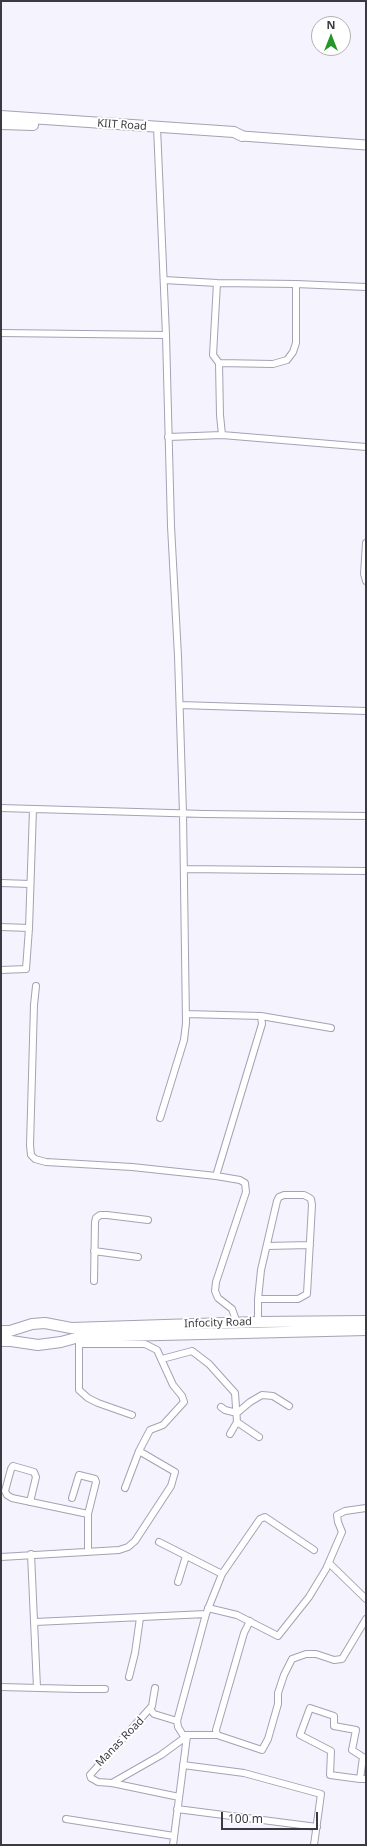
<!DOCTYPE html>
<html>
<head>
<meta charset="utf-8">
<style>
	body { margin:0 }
	#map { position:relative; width:367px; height:1846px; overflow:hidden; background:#f4f3fe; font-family:"Noto Sans",sans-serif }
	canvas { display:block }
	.frame { position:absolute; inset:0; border:2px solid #3b3a41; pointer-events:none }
	.north { position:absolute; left:311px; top:16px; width:40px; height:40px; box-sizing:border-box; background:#fff; border:1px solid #b1b0b3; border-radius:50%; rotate:0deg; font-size:11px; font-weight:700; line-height:16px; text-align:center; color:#3b3a41 }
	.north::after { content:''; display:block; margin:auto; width:14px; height:18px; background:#239827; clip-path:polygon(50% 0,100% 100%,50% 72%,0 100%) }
	.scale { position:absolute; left:221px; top:1812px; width:97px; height:18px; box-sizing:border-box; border:2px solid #3b3a41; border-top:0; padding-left:5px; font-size:12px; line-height:14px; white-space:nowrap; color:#3b3a41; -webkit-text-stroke:3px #fff; paint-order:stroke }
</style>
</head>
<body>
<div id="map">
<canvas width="367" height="1846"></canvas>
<div class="frame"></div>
<div class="north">N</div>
<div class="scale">100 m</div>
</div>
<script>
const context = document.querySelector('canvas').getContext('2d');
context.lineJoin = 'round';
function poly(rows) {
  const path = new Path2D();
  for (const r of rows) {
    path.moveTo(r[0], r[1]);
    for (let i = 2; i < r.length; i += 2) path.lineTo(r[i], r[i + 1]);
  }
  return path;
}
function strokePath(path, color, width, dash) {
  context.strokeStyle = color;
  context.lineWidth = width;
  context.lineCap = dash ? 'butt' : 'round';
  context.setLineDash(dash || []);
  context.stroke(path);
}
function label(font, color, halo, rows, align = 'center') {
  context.font = font + ' "Noto Sans",sans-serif';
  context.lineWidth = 4;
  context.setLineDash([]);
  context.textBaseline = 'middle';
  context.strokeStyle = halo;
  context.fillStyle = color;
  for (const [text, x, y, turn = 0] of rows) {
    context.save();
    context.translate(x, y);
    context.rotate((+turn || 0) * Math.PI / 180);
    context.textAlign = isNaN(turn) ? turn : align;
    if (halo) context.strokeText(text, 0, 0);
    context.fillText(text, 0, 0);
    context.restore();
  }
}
const street = poly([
	[157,127,166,335,171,526,178,656,183,813,186,1023,184,1040,160,1118],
	[164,280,217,283,296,284,366,287],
	[217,283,213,355,219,363,220,415,222,435,366,447],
	[1,333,166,335],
	[219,363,273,364,287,360,293,352,296,343,296,284],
	[168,437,222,435],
	[366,543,364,574,366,581],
	[180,705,366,711],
	[1,808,204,814,366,816],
	[184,869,366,871],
	[1,883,30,884],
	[1,927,29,928],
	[1,970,26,969,29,928,33,809],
	[36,986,34,1005,30,1145,31,1155,35,1159,46,1162,132,1167,216,1176,240,1180,245,1183,246,1192,216,1282,215,1291,218,1298,232,1309,237,1323],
	[186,1014,261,1016,262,1024,216,1176],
	[261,1016,331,1028],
	[267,1246,310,1245],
	[94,1251,138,1257],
	[94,1281,95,1222,96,1218,100,1215,107,1215,148,1220],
	[258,1299,298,1299,307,1294,312,1205,311,1199,308,1197,304,1195,284,1195,279,1197,277,1201,261,1270,258,1299,258,1322],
	[79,1340,79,1390,88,1398,98,1403,132,1415],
	[80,1344,145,1344,157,1350,173,1385,182,1396,184,1402,163,1425,150,1430,139,1451,125,1488],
	[162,1359,192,1351,209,1364,235,1393,237,1422,230,1434],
	[221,1407,225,1410,237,1413,250,1402,262,1395,273,1396,289,1406],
	[237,1422,259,1437],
	[72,1498,79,1475,95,1479,96,1482,88,1514,88,1552],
	[30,1502,36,1477,34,1472,13,1466,11,1469,5,1491,7,1495,12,1498,88,1514],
	[159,1542,222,1574],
	[31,1554,37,1688],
	[1,1557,119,1550,128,1547,135,1541,171,1486,175,1472,139,1451],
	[329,1563,366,1599],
	[178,1582,186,1556],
	[208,1608,237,1615,278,1636,309,1597,326,1569,342,1532,338,1522,337,1515,345,1511,366,1508],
	[250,1621,244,1633,216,1730,217,1735,262,1750,268,1739,278,1704,278,1693,284,1675,292,1659,306,1654,316,1654,334,1660,342,1659,366,1619],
	[35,1622,206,1614,222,1574,260,1519,265,1517,314,1550],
	[129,1677,135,1653,140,1618],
	[1,1687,77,1689,105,1689],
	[155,1688,152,1706,90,1775,91,1778,98,1782,112,1783,179,1797],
	[150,1709,154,1714,177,1721,206,1614],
	[177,1720,178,1727,183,1735,217,1735],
	[183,1765,244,1773,321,1794,314,1845],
	[360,1779,363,1757,352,1750,356,1730,334,1726,334,1716,310,1708,300,1735,331,1751,330,1775,360,1779,366,1779],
	[112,1783,161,1755,187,1736],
	[177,1809,317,1827],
	[66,1819,174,1836],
	[173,1845,187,1736]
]);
const secondary = poly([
	[242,136,366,145]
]);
const primary = poly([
	[1,116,234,132,242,136],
	[1,124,33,125],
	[1,1331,10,1331,32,1324,45,1323,71,1328,258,1322,366,1321],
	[1,1341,11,1341,38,1345,61,1342,79,1337,366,1330]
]);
const streetNames = [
	["KIIT Road",122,125,4],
	["Infocity Road",218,1323,-2],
	["Manas Road",120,1742,-46]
];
strokePath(street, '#a4a2b4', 8);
strokePath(secondary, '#a4a2b4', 11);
strokePath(primary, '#a4a2b4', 12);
strokePath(street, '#fff', 6);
strokePath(secondary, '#fff', 9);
strokePath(primary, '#fff', 10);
label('11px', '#3b3a41', '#fff', streetNames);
</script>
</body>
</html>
